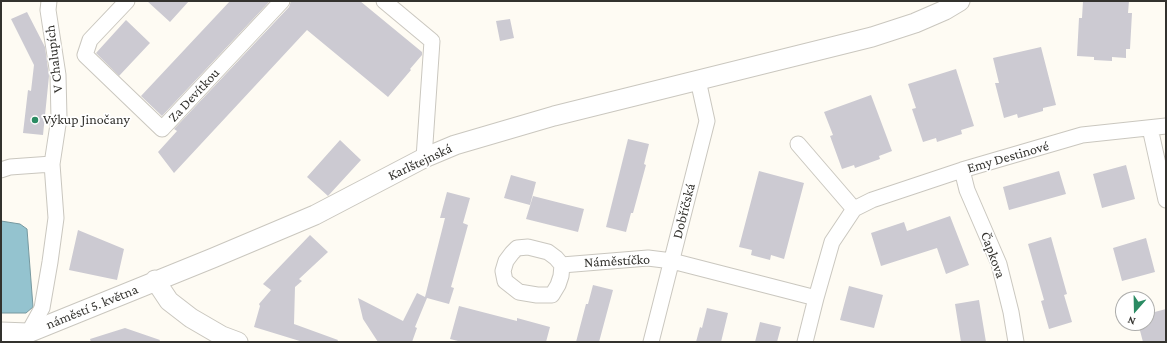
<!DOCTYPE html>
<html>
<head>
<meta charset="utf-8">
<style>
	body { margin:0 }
	#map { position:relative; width:1167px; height:343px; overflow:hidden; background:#fefbf3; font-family:"Crimson Pro",serif }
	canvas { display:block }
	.frame { position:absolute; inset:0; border:2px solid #33322e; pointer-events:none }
	.north { position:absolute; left:1115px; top:291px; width:40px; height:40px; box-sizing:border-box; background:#fff; border:1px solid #adadab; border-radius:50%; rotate:200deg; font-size:11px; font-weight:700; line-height:16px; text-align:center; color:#33322e }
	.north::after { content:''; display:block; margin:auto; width:14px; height:18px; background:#2b8b63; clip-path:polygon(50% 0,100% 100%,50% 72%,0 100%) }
</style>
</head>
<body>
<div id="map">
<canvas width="1167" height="343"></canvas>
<div class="frame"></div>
<div class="north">N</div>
</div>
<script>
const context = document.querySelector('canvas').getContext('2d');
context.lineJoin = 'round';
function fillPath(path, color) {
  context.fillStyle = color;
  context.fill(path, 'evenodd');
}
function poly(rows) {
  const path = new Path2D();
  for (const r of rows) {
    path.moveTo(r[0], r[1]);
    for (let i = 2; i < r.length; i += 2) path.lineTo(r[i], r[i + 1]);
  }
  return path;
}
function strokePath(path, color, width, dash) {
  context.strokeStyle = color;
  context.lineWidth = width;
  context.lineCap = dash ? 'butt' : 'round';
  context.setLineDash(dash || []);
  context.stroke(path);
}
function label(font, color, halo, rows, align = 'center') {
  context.font = font + ' "Crimson Pro",serif';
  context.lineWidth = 3.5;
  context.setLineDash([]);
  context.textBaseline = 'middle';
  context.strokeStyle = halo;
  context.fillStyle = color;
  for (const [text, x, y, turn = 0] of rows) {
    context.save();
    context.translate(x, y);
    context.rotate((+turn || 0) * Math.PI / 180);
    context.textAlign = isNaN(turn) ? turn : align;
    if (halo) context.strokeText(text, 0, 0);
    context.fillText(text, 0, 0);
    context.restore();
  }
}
const water = poly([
	[1,221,20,224,27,229,33,307,26,313,1,313,1,221]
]);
const building = poly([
	[147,1,189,1,170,22],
	[230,1,270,1,162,116,141,96],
	[291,1,360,1,422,52,422,55,410,69,411,70,388,97,307,30,174,173,158,152,177,131,174,129,289,7],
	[1083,1,1129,1,1128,13,1132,13,1130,49,1126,49,1126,58,1112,57,1112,61,1094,60,1094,57,1077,56,1079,18,1082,18],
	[27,12,45,47,49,76,43,135,23,133,28,90,31,91,34,65,11,19],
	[510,19,514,38,500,41,496,21],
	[126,20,150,43,119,76,96,53],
	[1041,47,1056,105,1043,108,1043,111,1018,118,1017,114,1004,118,995,83,999,83,993,58],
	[956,69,974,126,961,130,962,134,937,142,936,138,923,142,912,109,916,108,908,84],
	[871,95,892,151,879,156,880,159,855,168,854,165,842,169,830,136,833,135,824,112],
	[628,139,649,144,644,164,646,165,633,213,631,213,626,232,606,227],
	[340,140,361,160,328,196,307,177],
	[1126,165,1135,199,1102,208,1093,174],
	[759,171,804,183,784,259,771,255,770,260,751,255,752,250,739,247],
	[1059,171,1066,194,1009,210,1003,187],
	[511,175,536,182,530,205,504,198],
	[447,192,470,198,463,223,468,225,451,287,454,288,449,304,427,298,415,327,417,328,412,342,378,342,363,319,358,298,403,321,417,293,425,297,445,218,440,218],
	[533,196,584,209,578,232,526,219],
	[950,216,969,265,946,274,937,248,881,266,871,233,904,222,907,231],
	[78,230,124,249,117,280,69,270],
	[310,235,328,252,299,279,302,281,295,287,294,324,338,340,337,342,303,342,254,327,260,306,259,304,271,290,263,284],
	[1051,237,1067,294,1064,295,1072,322,1049,329,1041,301,1044,300,1028,244],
	[1146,238,1155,272,1122,281,1113,248],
	[593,285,613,290,599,342,576,342,586,304,588,304],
	[849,286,883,295,874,328,840,320],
	[979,300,986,342,961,342,955,304],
	[459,306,517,321,517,318,550,327,546,342,462,342,450,339],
	[707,308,728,313,721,342,696,342,700,327,702,328],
	[1166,309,1166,342,1143,342,1138,323,1147,323,1147,314],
	[760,322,781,327,777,342,755,342],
	[125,328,160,340,159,342,91,342,90,339]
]);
const minor = poly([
	[49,1,48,10,58,75,59,118,52,164],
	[127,1,90,40,85,55,162,129,282,1],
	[384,1,432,41,424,158],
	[1150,128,1166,200],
	[1,170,10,167,52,164,56,218,50,262,42,308,26,337],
	[962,170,967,190,999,264,1011,312,1016,342],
	[854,209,872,200,962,170,1082,135,1166,126],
	[528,247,548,252,556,258,562,265,561,276,558,285,552,295,537,295,519,292,505,281,503,271,506,261,512,253,517,248,528,247],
	[562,265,648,258,672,261,816,298,832,242,854,209,798,144],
	[651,342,707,121,698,80],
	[805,342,816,298]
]);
const tertiary = poly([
	[155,280,169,301,191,318,222,336,238,342],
	[1,332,28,333,213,258,315,215,424,158,455,145,554,116,872,37,915,23,945,10,960,1]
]);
const markers = [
	[35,120,4,"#2b8b63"]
];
const streetNames = [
	["V Chalupích",54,59,-97],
	["Za Devítkou",194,95,-47],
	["Emy Destinové",1008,157,-16],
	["Karlštejnská",420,162,-25],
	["Dobříčská",684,211,-76],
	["Čapkova",993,255,70],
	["Náměstíčko",617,261,-3],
	["náměstí 5. května",92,307,-22]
];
const poiNames = [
	["Výkup Jinočany",43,120]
];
fillPath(water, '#94c3cf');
strokePath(water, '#77989f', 1);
fillPath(building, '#cccad2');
strokePath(minor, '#cac7bf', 17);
strokePath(tertiary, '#cac7bf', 21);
strokePath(minor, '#fff', 15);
strokePath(tertiary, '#fff', 19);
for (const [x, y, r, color] of markers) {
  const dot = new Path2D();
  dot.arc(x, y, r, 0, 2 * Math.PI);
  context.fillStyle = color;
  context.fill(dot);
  strokePath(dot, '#fff', 1.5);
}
label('14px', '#33322e', '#fff', streetNames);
label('14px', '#33322e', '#fff', poiNames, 'left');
</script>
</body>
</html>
